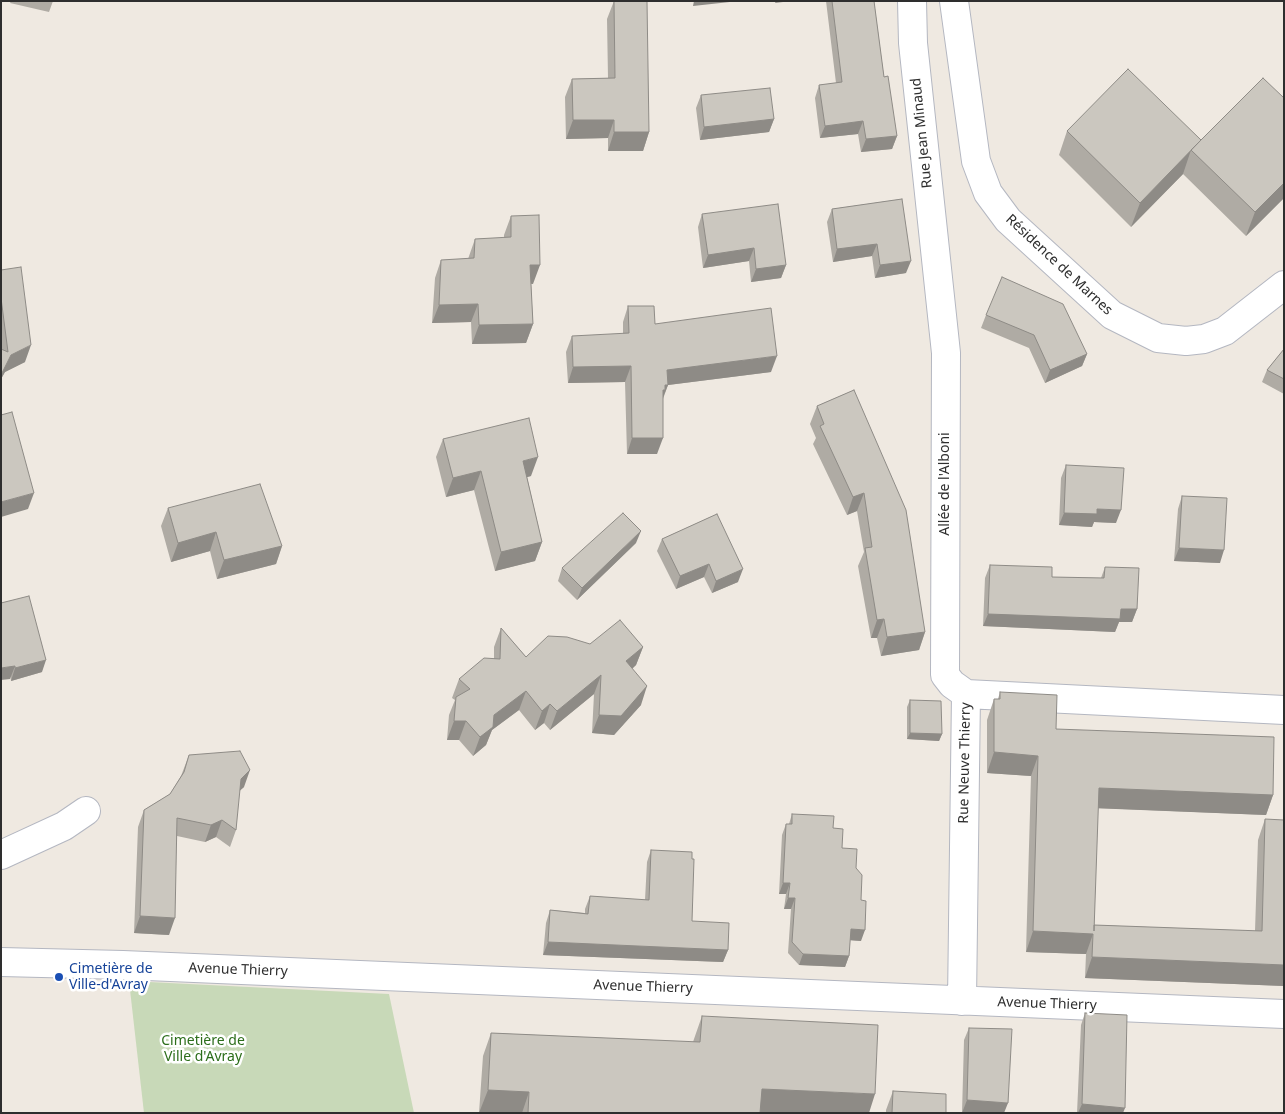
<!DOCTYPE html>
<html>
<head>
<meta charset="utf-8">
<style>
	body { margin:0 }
	#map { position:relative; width:1285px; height:1114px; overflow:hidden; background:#efe9e1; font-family:"Noto Sans",sans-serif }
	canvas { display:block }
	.frame { position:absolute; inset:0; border:2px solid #2e2e2e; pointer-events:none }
</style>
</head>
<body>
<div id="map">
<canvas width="1285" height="1114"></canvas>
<div class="frame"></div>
</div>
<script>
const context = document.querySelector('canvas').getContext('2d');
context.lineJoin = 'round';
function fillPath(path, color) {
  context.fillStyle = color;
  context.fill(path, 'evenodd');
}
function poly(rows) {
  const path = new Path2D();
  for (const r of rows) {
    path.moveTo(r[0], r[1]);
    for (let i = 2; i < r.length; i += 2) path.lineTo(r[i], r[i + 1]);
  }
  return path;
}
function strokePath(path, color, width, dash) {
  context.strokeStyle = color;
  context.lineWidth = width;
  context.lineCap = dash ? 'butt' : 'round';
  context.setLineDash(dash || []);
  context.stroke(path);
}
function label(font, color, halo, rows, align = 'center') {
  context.font = font + ' "Noto Sans",sans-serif';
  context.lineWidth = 5;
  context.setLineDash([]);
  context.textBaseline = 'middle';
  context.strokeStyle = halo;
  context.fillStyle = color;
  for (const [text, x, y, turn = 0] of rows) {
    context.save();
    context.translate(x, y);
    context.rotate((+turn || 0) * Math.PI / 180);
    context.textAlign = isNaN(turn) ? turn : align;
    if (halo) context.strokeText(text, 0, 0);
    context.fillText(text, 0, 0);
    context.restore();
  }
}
const cemetery = poly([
	[129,981,389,994,414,1113,144,1113]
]);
const minor = poly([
	[912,1,913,43,946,353,945,675,952,684,966,694],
	[954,1,976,161,988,193,1008,220,1112,315,1158,338,1186,341,1204,339,1225,331,1284,285],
	[966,694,1284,710],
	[1,855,64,826,86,811],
	[1,962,123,965,1284,1014],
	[962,1001,966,694]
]);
const wall = poly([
	[11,1,53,1,49,12,10,3],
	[614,1,649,132,643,151,608,151,608,138,566,139,565,97,572,79,608,78,607,19],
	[826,1,874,1,884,77,897,136,892,149,861,152,858,134,820,138,815,98,819,85,836,83],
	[701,95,774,119,769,132,700,140,696,108],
	[1067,131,1201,140,1284,198,1246,236,1183,174,1131,227,1059,155],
	[902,199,906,273,875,278,872,256,833,262,827,222,832,209],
	[702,214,786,265,781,278,751,282,749,261,703,268,698,227],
	[511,216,533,284,531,283,533,324,526,343,472,344,471,322,432,323,435,278,441,260,468,259,475,239,504,238,504,235],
	[1,270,25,362,5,372,1,379],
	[628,306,655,324,771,372,668,385,663,399,657,454,627,454,625,382,568,383,566,352,572,336,623,334,623,322],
	[986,315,1087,354,1082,366,1045,383,1029,348,981,328],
	[1284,349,1284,394,1262,382,1267,370],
	[854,390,925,632,919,650,881,656,877,638,871,638,858,566,864,552,857,511,847,515,813,444,816,438,810,424,817,406],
	[443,439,531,476,527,477,542,542,535,561,495,571,474,490,446,497,436,457],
	[1066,465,1116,523,1094,522,1092,527,1059,525,1061,478],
	[1182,496,1220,563,1174,561,1178,509],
	[168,508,282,546,276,564,217,579,210,551,171,562,161,526],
	[717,514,738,582,712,593,704,577,676,589,657,551,662,539],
	[636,543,577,600,558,581,562,568],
	[990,565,1052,577,1101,578,1105,567,1137,609,1132,622,1119,622,1115,632,983,626,985,578],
	[1,603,42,672,11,681],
	[501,628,526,657,590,644,643,647,636,665,632,669,641,705,614,735,592,733,594,694,550,730,544,723,535,730,519,710,492,730,486,745,473,756,459,740,447,740,449,715,455,700,452,698,459,679,494,659,494,647],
	[1000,692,1056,729,1273,795,1266,815,1098,808,1094,925,1255,931,1258,840,1265,819,1284,986,1085,978,1086,954,1026,952,1031,776,987,773,987,720,994,699,998,699],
	[910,700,942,734,939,741,907,739,907,707],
	[189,755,244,787,239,791,236,830,230,847,216,837,205,842,177,836,169,935,134,933,138,827,144,810,170,794,181,776],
	[792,814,833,828,842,848,856,868,861,941,850,940,849,956,845,967,799,965,788,953,791,909,784,909,786,894,779,894,782,835,786,824,789,824],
	[651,850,692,921,728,950,723,962,543,955,546,923,550,910,585,913,585,909,590,896,645,900,647,862],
	[1085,1013,1123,1113,1077,1113,1081,1025],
	[702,1016,869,1113,479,1113,483,1056,491,1033,693,1042,694,1039],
	[969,1028,1004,1113,962,1113,964,1040],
	[893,1091,946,1113,886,1113,886,1110]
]);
const shadedWall = poly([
	[694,1,739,1,693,6],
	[776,1,791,1,775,3],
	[774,119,769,132,700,140,704,127],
	[573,120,614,120,608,138,566,139],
	[863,121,858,134,820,138,825,126],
	[614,132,649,132,643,151,608,151],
	[897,136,892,149,861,152,866,139],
	[1191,150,1183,174,1131,227,1140,203],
	[1284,183,1284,198,1246,236,1255,212],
	[877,244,872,256,833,262,837,249],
	[754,248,749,261,703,268,708,255],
	[911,261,906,273,875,278,880,265],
	[530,265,540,265,533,284,524,283],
	[786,265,781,278,751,282,756,269],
	[478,304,471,322,432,323,439,305],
	[533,324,526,343,472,344,479,325],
	[31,345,25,362,5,372,1,379,1,375,11,355],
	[1087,354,1082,366,1045,383,1050,370],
	[777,356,771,372,668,385,662,400,657,406,667,370],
	[631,366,625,382,568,383,573,367],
	[632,438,663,438,657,454,627,454],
	[538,457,531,476,516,480,523,461],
	[481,471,474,490,446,497,453,478],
	[34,493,28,509,1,517,1,502],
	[864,493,857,511,847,515,853,497],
	[1097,509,1121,510,1116,523,1094,522,1092,527,1059,525,1064,513],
	[641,531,636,543,577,600,582,588],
	[216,532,210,551,171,562,178,543],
	[542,542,535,561,495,571,501,552],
	[282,546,276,564,217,579,224,560],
	[1179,548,1224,550,1220,563,1174,561],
	[709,564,704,577,676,589,680,576],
	[743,569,738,582,712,593,716,581],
	[1121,609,1137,609,1132,622,1119,622,1115,632,983,626,988,614],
	[884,619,877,638,871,638,877,620],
	[925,632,919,650,881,656,887,637],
	[643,647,636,665,620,680,626,661],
	[46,660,42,672,11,681,15,668],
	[15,666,10,679,1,680,1,668],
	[601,675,594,694,550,730,557,711],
	[647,686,641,705,614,735,592,733,599,715],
	[526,691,519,710,492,730,486,745,473,756,480,737,494,715],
	[550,704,544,723,535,730,542,711],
	[454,721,466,721,459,740,447,740],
	[910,733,942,734,939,741,907,739],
	[994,752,1038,756,1031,776,987,773],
	[250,770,244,787,235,795,241,779],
	[1099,788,1273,795,1266,815,1091,808],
	[222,820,216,837,205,842,211,825],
	[783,883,790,883,786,894,779,894],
	[788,898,795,898,791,909,784,909],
	[140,916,175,918,169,935,134,933],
	[851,929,865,930,861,941,847,940],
	[1033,931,1093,934,1086,954,1026,952],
	[548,942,728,950,723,962,543,955],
	[803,954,849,956,845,967,799,965],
	[1092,957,1284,965,1284,986,1085,978],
	[762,1089,875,1094,869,1113,753,1112],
	[488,1090,529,1092,522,1113,479,1113],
	[967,1100,1008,1103,1004,1113,962,1113],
	[1082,1104,1125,1108,1123,1113,1078,1113]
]);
const building = poly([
	[614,1,647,1,649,132,614,132,614,120,573,120,572,79,615,78,614,1],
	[832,1,874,1,884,77,888,76,897,136,866,139,863,121,825,126,819,85,842,82,832,1],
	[1128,69,1201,140,1140,203,1067,131,1128,69],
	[1263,78,1284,98,1284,183,1255,212,1191,150,1263,78],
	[770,88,774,119,704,127,701,95,770,88],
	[902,199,911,261,880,265,877,244,837,249,832,209,902,199],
	[778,204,786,265,756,269,754,248,708,255,702,214,778,204],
	[539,215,540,265,530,265,533,324,479,325,478,304,439,305,441,260,474,258,475,239,511,237,511,216,539,215],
	[21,267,31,345,11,355,1,375,1,349,8,352,1,298,1,270,21,267],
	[1002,277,1063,304,1087,354,1050,370,1034,335,986,315,1002,277],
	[628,306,654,306,655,324,771,308,777,356,667,370,668,385,665,385,665,390,663,390,663,438,632,438,631,366,573,367,572,336,629,333,628,306],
	[1284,349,1284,379,1267,370,1284,349],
	[854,390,906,510,925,632,887,637,884,619,877,620,865,548,872,547,864,493,853,497,820,426,824,424,817,406,854,390],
	[12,412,34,493,1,502,1,415,12,412],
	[529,418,538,457,523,461,542,542,501,552,481,471,453,478,443,439,529,418],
	[1066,465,1124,468,1121,510,1097,509,1097,514,1064,513,1066,465],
	[260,484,282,546,224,560,216,532,178,543,168,508,260,484],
	[1182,496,1227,498,1224,550,1179,548,1182,496],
	[623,513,641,531,582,588,562,568,623,513],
	[717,514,743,569,716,581,709,564,680,576,662,539,717,514],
	[990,565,1052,567,1052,577,1104,578,1105,567,1139,568,1137,609,1121,609,1120,619,988,614,990,565],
	[29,596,46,660,15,668,15,666,1,668,1,603,29,596],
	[620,620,643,647,626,661,647,686,621,716,599,715,601,675,557,711,550,704,542,711,526,691,494,715,493,727,480,737,466,721,454,721,456,697,470,689,459,679,484,658,500,659,501,628,526,657,548,636,567,637,590,644,620,620],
	[1000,692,1057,695,1056,729,1274,737,1273,795,1099,788,1094,931,1094,925,1262,931,1265,819,1284,820,1284,965,1092,957,1093,934,1033,931,1038,756,994,752,994,699,1000,699,1000,692],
	[910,700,941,701,942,734,910,733,910,700],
	[240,751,250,770,241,779,236,830,222,820,211,825,177,818,175,918,140,916,144,810,170,794,184,772,189,755,240,751],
	[792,814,834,816,833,828,843,829,842,848,857,849,856,868,862,875,861,900,866,901,865,930,851,929,849,956,803,954,792,942,795,898,788,898,790,883,783,883,786,824,792,824,792,814],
	[651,850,692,852,692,859,694,859,692,921,729,923,728,950,548,942,550,910,588,914,590,896,649,900,651,850],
	[1085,1013,1127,1015,1125,1108,1082,1104,1085,1013],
	[702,1016,878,1025,875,1094,762,1089,760,1113,528,1113,529,1092,488,1090,491,1033,700,1042,702,1016],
	[969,1028,1012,1029,1008,1103,967,1100,969,1028],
	[893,1091,946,1094,946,1113,892,1113,893,1091]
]);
const markers = [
	[59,977,5,"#1a4fb4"]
];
const streetNames = [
	["Rue Jean Minaud",922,133,-96],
	["Résidence de Marnes",1059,265,43],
	["Allée de l'Alboni",945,484,-90],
	["Rue Neuve Thierry",965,763,-89],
	["Avenue Thierry",238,970,2],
	["Avenue Thierry",643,987,2],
	["Avenue Thierry",1047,1004,2]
];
const transitNames = [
	["Cimetière de",69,969],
	["Ville-d'Avray",69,985]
];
const parkNames = [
	["Cimetière de",203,1041],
	["Ville d'Avray",203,1057]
];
fillPath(cemetery, '#c8d9b8');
strokePath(minor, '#b4b7c1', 30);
strokePath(minor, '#fff', 28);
fillPath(wall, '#afaba4');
fillPath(shadedWall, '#8e8b86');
fillPath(building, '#cbc7bf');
strokePath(building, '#8e8b86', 1);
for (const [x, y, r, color] of markers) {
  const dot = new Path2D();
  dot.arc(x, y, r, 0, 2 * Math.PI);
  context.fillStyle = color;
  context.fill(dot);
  strokePath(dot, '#fff', 2);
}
label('14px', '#2e2e2e', '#fff', streetNames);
label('14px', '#164399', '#fff', transitNames, 'left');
label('14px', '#2c6e1b', '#fff', parkNames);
</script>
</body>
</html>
